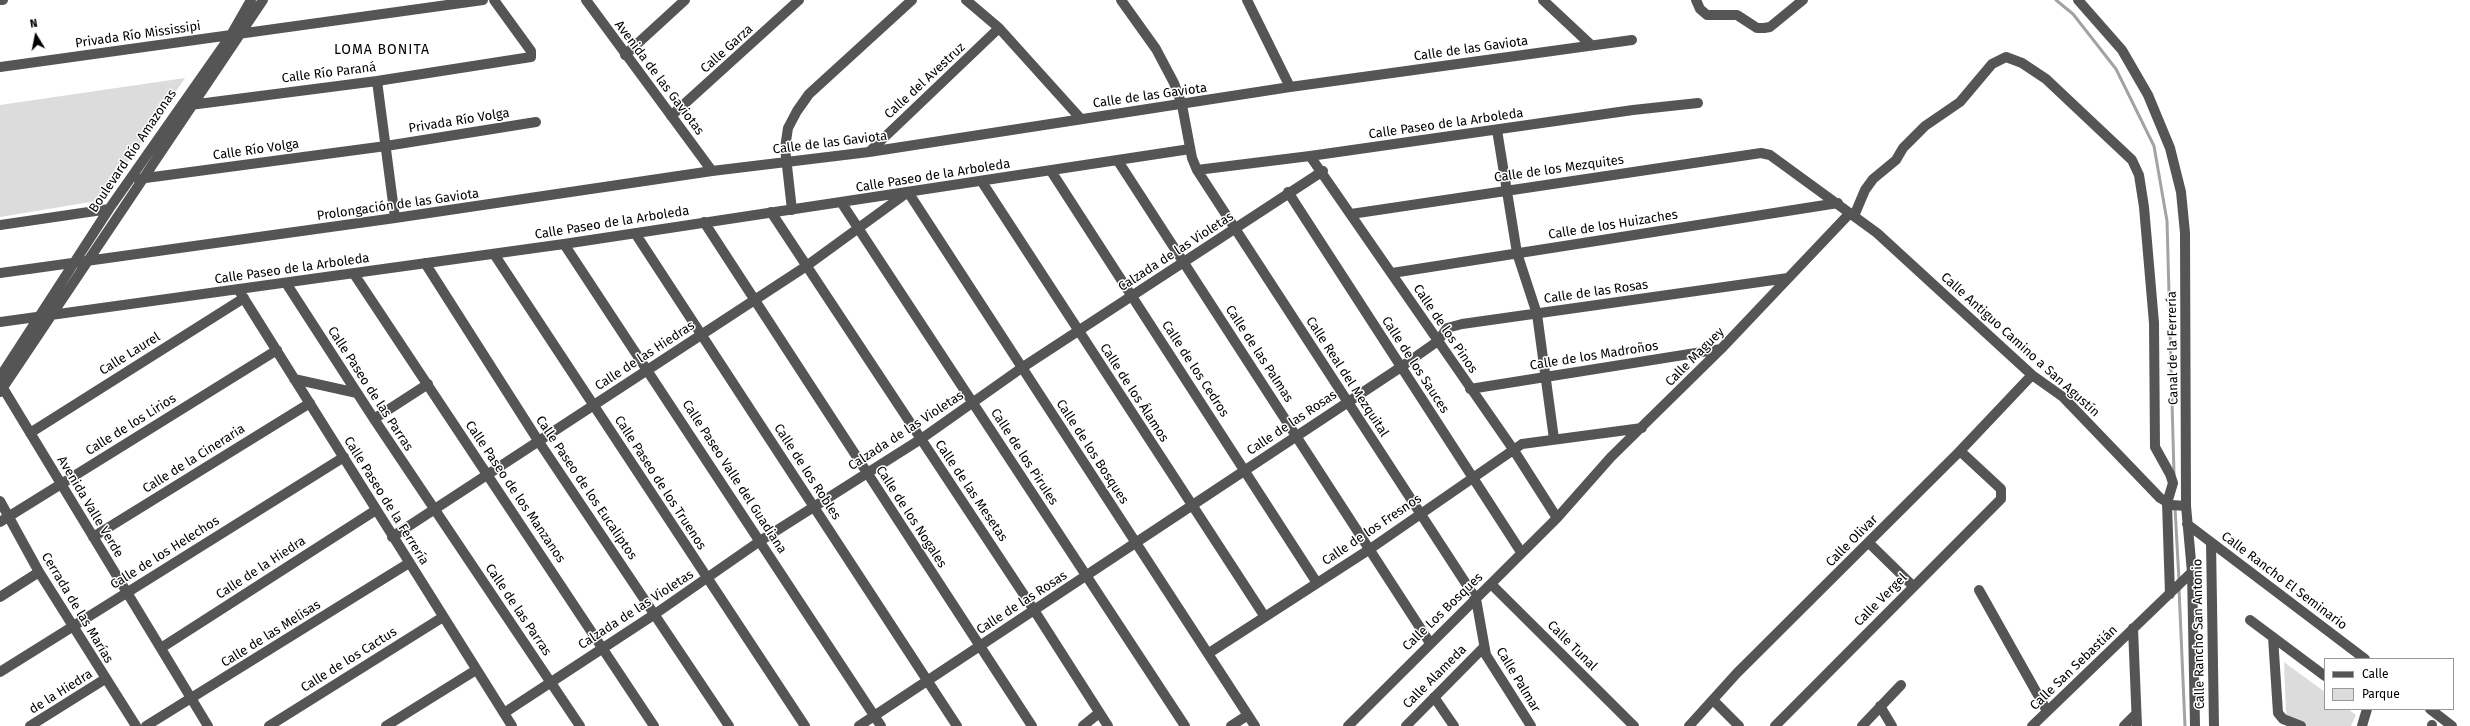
<!DOCTYPE html>
<html>
<head>
<meta charset="utf-8">
<style>
	body { margin:0 }
	#map { position:relative; width:2470px; height:726px; overflow:hidden; background:#fff; font-family:"Fira Sans",sans-serif }
	canvas { display:block }
	.legend { position:absolute; left:2324px; top:658px; width:130px; height:52px; box-sizing:border-box; background:#fff; border:1px solid #999; margin:0; padding:5px 7px; list-style:none; font-size:12px; color:#000 }
	.legend li { display:flex; align-items:center; gap:8px; height:20px }
	.legend b { width:20px; border:1px solid #999 }
	.north { position:absolute; left:16px; top:16px; width:40px; height:40px; -webkit-text-stroke:3px #fff; paint-order:stroke; rotate:350deg; font-size:11px; font-weight:700; line-height:16px; text-align:center; color:#000 }
	.north::after { content:''; display:block; margin:auto; width:14px; height:18px; background:#000; clip-path:polygon(50% 0,100% 100%,50% 72%,0 100%) }
</style>
</head>
<body>
<div id="map">
<canvas width="2470" height="726"></canvas>
<ul class="legend">
<li><b style="height:5px;background:#555"></b>Calle</li>
<li><b style="height:11px;background:#dcdcdc"></b>Parque</li>
</ul>
<div class="north">N</div>
</div>
<script>
const context = document.querySelector('canvas').getContext('2d');
context.lineJoin = 'round';
function fillPath(path, color) {
  context.fillStyle = color;
  context.fill(path, 'evenodd');
}
function poly(rows) {
  const path = new Path2D();
  for (const r of rows) {
    path.moveTo(r[0], r[1]);
    for (let i = 2; i < r.length; i += 2) path.lineTo(r[i], r[i + 1]);
  }
  return path;
}
function strokePath(path, color, width, dash) {
  context.strokeStyle = color;
  context.lineWidth = width;
  context.lineCap = dash ? 'butt' : 'round';
  context.setLineDash(dash || []);
  context.stroke(path);
}
function label(font, color, halo, rows, align = 'center') {
  context.font = font + ' "Fira Sans",sans-serif';
  context.lineWidth = 3;
  context.setLineDash([]);
  context.textBaseline = 'middle';
  context.strokeStyle = halo;
  context.fillStyle = color;
  for (const [text, x, y, turn = 0] of rows) {
    context.save();
    context.translate(x, y);
    context.rotate((+turn || 0) * Math.PI / 180);
    context.textAlign = isNaN(turn) ? turn : align;
    if (halo) context.strokeText(text, 0, 0);
    context.fillText(text, 0, 0);
    context.restore();
  }
}
const green = poly([
	[185,78,102,200,0,217,0,105],
	[2284,662,2325,692,2325,709,2348,709,2356,715,2351,726,2307,726,2286,716]
]);
const stream = poly([
	[2056,0,2073,14,2116,69,2154,146,2167,221,2174,474],
	[2175,508,2179,580],
	[2179,588,2185,726]
]);
const minor = poly([
	[0,0,3,0],
	[586,0,712,171],
	[966,0,999,28,1081,119],
	[1121,0,1156,49,1174,83,1182,105,1192,158,1197,170,1476,599,1486,655,1531,726],
	[1247,0,1290,87],
	[1543,0,1591,45],
	[1696,0,1700,9,1707,15,1737,15,1757,28,1764,28,1770,27,1803,0],
	[2078,0,2122,50,2148,95,2170,148,2181,192,2185,233,2186,506,2192,572,2195,726],
	[625,55,685,0],
	[0,67,483,0],
	[377,81,395,218],
	[190,105,377,81,531,57,531,51,494,0],
	[671,116,799,0],
	[1497,130,1517,253,1537,314,1554,439],
	[869,152,999,28],
	[1310,156,1513,449,1557,518],
	[1118,161,1430,643],
	[1197,170,1310,156,1633,110,1698,103],
	[1051,171,1317,583],
	[138,179,386,146,536,122],
	[982,182,1265,617],
	[1288,192,1521,552],
	[841,202,1185,726],
	[792,210,785,148,788,128,797,111,809,94,912,0],
	[771,212,1034,610,1108,726],
	[1351,214,1761,153,1770,155,1877,233,2032,375,2063,397,2160,498,2172,505,2186,506],
	[1854,216,1865,190,1873,179,1896,160,1903,148,1925,126,1960,102,1992,64,2006,57,2022,63,2046,79,2132,160,2139,175,2144,207,2154,323,2155,447,2170,474,2173,483,2167,503,2170,594],
	[704,222,1032,726],
	[0,225,109,209],
	[635,233,957,726],
	[564,244,881,726],
	[494,254,805,726],
	[425,263,539,442,729,726],
	[0,273,395,218,712,171,869,152,1290,87,1632,40],
	[1392,273,1838,203],
	[354,274,654,726],
	[286,283,374,419,580,726],
	[238,289,512,726],
	[0,322,564,244,1190,149],
	[0,377,109,209,231,35,251,0],
	[294,379,357,393],
	[0,383,208,726],
	[1470,389,1721,349],
	[0,392,263,0],
	[374,419,428,384],
	[30,433,244,298],
	[0,501,39,572,136,726],
	[0,522,277,350],
	[2187,524,2365,659],
	[93,537,310,403],
	[392,537,805,267,908,192,1255,726],
	[2211,542,2214,726],
	[1869,543,1913,586],
	[1491,584,1634,726],
	[1979,590,2047,711],
	[0,597,39,572],
	[2250,620,2325,676],
	[2133,628,2137,726],
	[2273,637,2278,713,2283,719,2301,726],
	[161,648,376,510],
	[1209,653,1370,549,1522,444,1642,428],
	[0,672,344,457],
	[1434,697,1454,726],
	[1713,700,1739,726],
	[1880,706,1892,726],
	[2430,709,2452,726],
	[504,713,655,614,760,541,921,439,1023,367,1323,171],
	[30,726,105,679],
	[146,726,409,563],
	[269,726,443,617],
	[386,726,476,670],
	[859,726,1401,367,1438,341,1447,328,1462,324,1788,278],
	[1083,726,1099,713],
	[1231,726,1248,715],
	[1348,726,1557,518,1611,457,1721,349,1850,213],
	[1406,726,1484,647],
	[1689,726,1737,673,1960,451,2032,375],
	[1775,726,2001,499,2001,489,1960,451],
	[1862,726,1901,685],
	[2032,726,2192,572],
	[2124,726,2136,714],
	[2362,726,2367,709],
	[2432,726,2432,725]
]);
const streetNames = [
	["Privada Río Mississipi",138,35,-8],
	["Calle Garza",727,49,-42],
	["Calle de las Gaviota",1471,49,-8],
	["Calle Río Paraná",329,73,-7],
	["Avenida de las Gaviotas",659,78,53],
	["Calle del Avestruz",925,81,-43],
	["Calle de las Gaviota",1150,96,-8],
	["Privada Río Volga",459,121,-9],
	["Calle Paseo de la Arboleda",1446,124,-8],
	["Calle de las Gaviota",830,143,-7],
	["Calle Río Volga",256,150,-8],
	["Boulevard Río Amazonas",133,151,-56],
	["Calle de los Mezquites",1559,169,-8],
	["Calle Paseo de la Arboleda",933,176,-9],
	["Prolongación de las Gaviota",398,205,-8],
	["Calle Paseo de la Arboleda",612,223,-9],
	["Calle de los Huizaches",1613,225,-9],
	["Calzada de las Violetas",1176,252,-33],
	["Calle Paseo de la Arboleda",292,269,-8],
	["Calle de las Rosas",1596,292,-8],
	["Calle de los Pinos",1445,329,56],
	["Calle Antiguo Camino a San Agustín",2020,345,42],
	["Canal de la Ferrería",2173,348,-91],
	["Calle Laurel",130,354,-32],
	["Calle de las Palmas",1259,354,57],
	["Calle de las Hiedras",645,356,-33],
	["Calle de los Madroños",1594,356,-9],
	["Calle Maguey",1695,357,-45],
	["Calle de los Sauces",1415,365,57],
	["Calle de los Cedros",1195,369,57],
	["Calle Real del Mezquital",1347,377,57],
	["Calle Paseo de las Parras",370,389,57],
	["Calle de los Álamos",1134,393,57],
	["Calle de las Rosas",1292,423,-34],
	["Calle de los Lirios",131,425,-32],
	["Calzada de las Violetas",906,431,-33],
	["Calle de los Bosques",1092,452,57],
	["Calle de los Pirules",1024,457,57],
	["Calle de la Cineraria",194,459,-32],
	["Calle de los Robles",807,472,57],
	["Calle Paseo Valle del Guadiana",734,477,57],
	["Calle Paseo de los Truenos",660,483,57],
	["Calle Paseo de los Eucaliptos",586,488,56],
	["Calle de las Mesetas",971,491,56],
	["Calle Paseo de los Manzanos",515,492,56],
	["Calle Paseo de la Ferrería",386,501,58],
	["Avenida Valle Verde",90,507,59],
	["Calle de los Nogales",911,517,57],
	["Calle de los Fresnos",1372,530,-34],
	["Calle Olivar",1852,541,-45],
	["Calle de los Helechos",165,553,-32],
	["Calle de la Hiedra",261,568,-33],
	["Calle Rancho El Seminario",2284,581,37],
	["Calle Vergel",1881,600,-45],
	["Calle de las Rosas",1022,603,-33],
	["Cerrada de las Marías",77,608,59],
	["Calle de las Parras",518,610,56],
	["Calzada de las Violetas",636,610,-33],
	["Calle Los Bosques",1443,612,-44],
	["Calle de las Melisas",271,634,-32],
	["Calle Rancho San Antonio",2199,634,-91],
	["Calle Tunal",1572,646,45],
	["Calle de los Cactus",349,660,-32],
	["Calle San Sebastián",2074,668,-44],
	["Calle Alameda",1435,677,-45],
	["Calle Palmar",1518,680,59],
	["de la Hiedra",61,692,-32]
];
const neighbourhoodNames = [
	["LOMA BONITA",382,50]
];
fillPath(green, '#dcdcdc');
strokePath(stream, '#a3a3a3', 3);
strokePath(minor, '#555', 10);
label('13px', '#000', '#fff', streetNames);
context.letterSpacing = '1px';
label('14px', '#000', '#fff', neighbourhoodNames);
context.letterSpacing = '0px';
</script>
</body>
</html>
